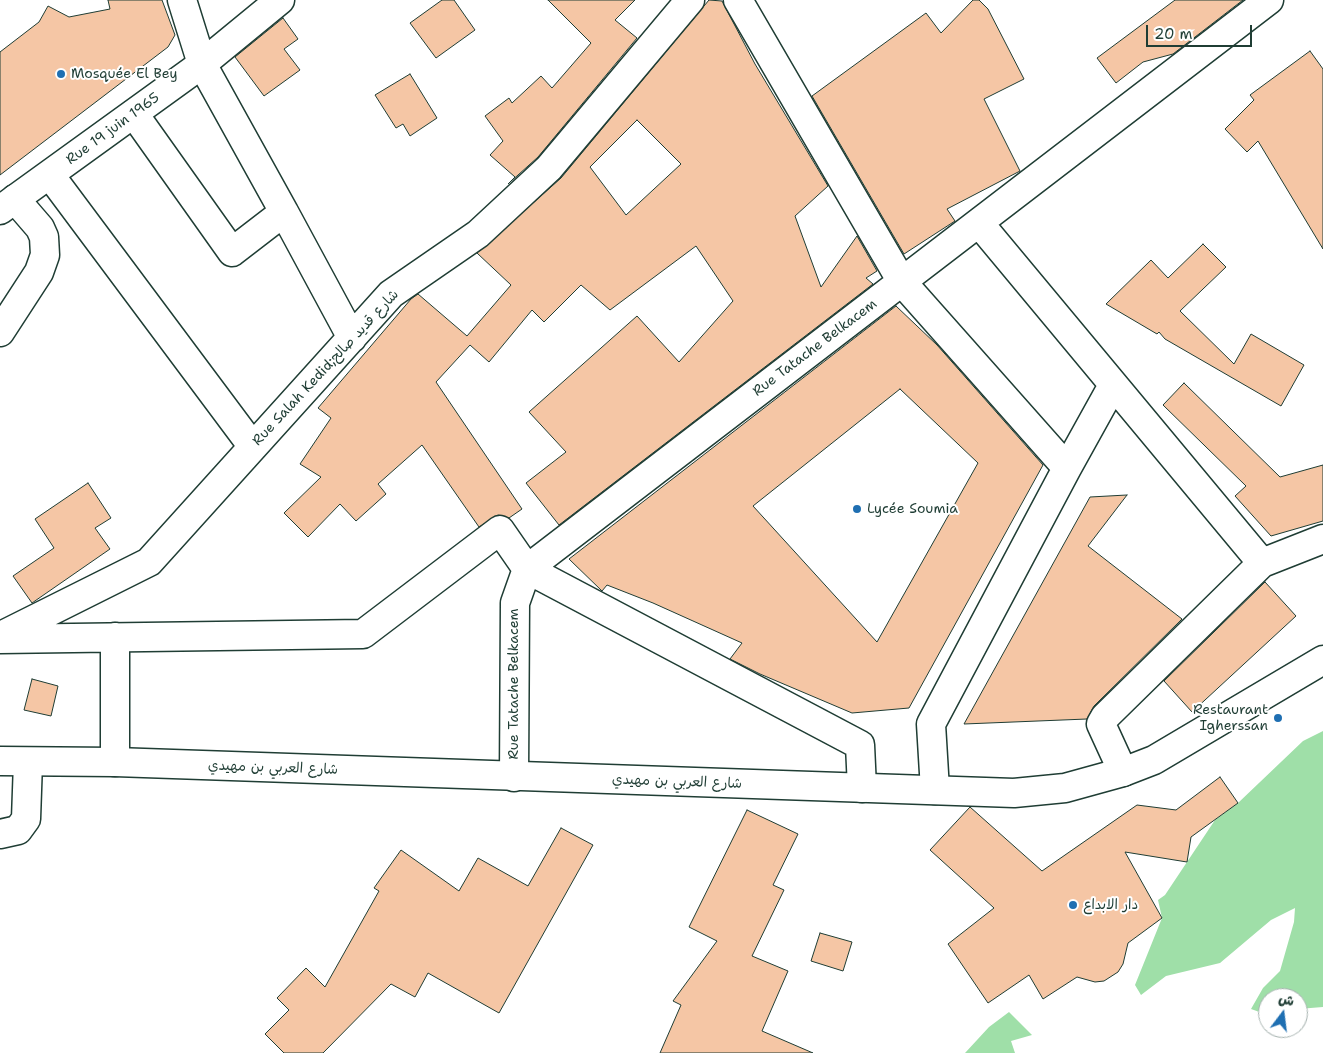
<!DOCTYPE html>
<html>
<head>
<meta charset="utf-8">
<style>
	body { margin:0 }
	#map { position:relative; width:1323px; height:1053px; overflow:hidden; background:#fff; font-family:"Shantell Sans","Playpen Sans Arabic",sans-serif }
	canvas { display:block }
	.north { position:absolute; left:1258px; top:988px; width:50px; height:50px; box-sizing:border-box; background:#fff; border:1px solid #a5b1ae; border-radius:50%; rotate:15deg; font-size:14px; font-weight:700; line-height:20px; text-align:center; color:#1f3d34 }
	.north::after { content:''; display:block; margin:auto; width:18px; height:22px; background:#1f6fb2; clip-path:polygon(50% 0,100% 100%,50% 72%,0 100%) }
	.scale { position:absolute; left:1146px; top:25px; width:106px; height:22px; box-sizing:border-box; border:2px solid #1f3d34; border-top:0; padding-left:6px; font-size:15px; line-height:18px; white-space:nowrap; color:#1f3d34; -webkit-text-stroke:4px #fff; paint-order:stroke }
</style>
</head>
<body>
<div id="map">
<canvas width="1323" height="1053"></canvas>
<div class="north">ش</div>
<div class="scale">20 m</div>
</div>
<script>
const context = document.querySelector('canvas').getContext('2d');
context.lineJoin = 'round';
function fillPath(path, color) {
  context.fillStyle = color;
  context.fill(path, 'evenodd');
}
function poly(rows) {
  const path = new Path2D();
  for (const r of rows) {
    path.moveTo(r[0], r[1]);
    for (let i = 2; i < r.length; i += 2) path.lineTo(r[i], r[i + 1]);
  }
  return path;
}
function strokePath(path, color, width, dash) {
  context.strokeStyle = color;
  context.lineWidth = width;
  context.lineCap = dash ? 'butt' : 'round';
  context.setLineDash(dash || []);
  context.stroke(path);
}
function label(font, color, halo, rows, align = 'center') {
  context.font = font + ' "Shantell Sans","Playpen Sans Arabic",sans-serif';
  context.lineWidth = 4;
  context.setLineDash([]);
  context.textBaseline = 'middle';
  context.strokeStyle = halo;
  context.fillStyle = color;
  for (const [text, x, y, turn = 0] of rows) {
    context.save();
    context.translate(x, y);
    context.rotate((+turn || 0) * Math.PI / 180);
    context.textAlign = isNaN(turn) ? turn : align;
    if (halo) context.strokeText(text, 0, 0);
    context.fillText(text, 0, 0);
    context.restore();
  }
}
const green = poly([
	[1323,731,1323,1007,1298,1009,1298,998,1268,998,1268,1015,1251,1009,1263,988,1280,971,1294,922,1295,908,1271,920,1220,963,1166,976,1141,995,1135,985,1162,918,1158,900,1165,895,1215,820,1238,803,1303,741],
	[1009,1012,1032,1035,1011,1041,1015,1053,965,1053,989,1027]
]);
const building = poly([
	[108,0,162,0,175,35,168,47,0,175,0,52,39,22,48,6,69,17,110,9,108,0],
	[442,0,454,0,475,30,436,58,410,23,442,0],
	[548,0,635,0,615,20,637,38,538,157,508,184,515,177,490,155,503,141,485,116,509,98,512,103,541,76,552,88,591,43,548,0],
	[709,0,722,1,755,64,828,186,795,216,821,287,857,236,877,271,866,278,873,284,559,525,526,483,566,452,529,412,637,316,679,362,733,301,696,246,610,310,581,285,544,322,532,310,489,362,470,345,436,382,522,509,509,518,498,515,479,527,422,445,378,484,386,494,356,521,340,504,308,537,284,513,321,477,300,464,331,418,318,408,411,299,418,294,467,336,511,285,477,253,561,178,709,0],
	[637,120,681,164,626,215,590,167,637,120],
	[973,0,979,0,988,9,1024,79,984,99,1020,171,947,209,955,221,904,254,812,96,926,13,941,33,973,0],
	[1175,0,1243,0,1173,54,1143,62,1116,83,1097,58,1175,0],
	[283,18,298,39,284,49,300,70,264,96,235,57,283,18],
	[1310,51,1323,69,1323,249,1258,141,1247,152,1225,129,1254,100,1250,95,1310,51],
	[410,74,437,118,410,136,403,124,396,128,375,95,410,74],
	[1203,244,1226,267,1180,311,1234,364,1251,334,1304,365,1281,406,1165,339,1159,332,1157,334,1106,304,1151,260,1168,278,1203,244],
	[896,306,937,345,1043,465,909,708,852,713,760,674,730,659,742,643,653,603,607,585,602,591,569,559,896,306],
	[900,389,978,463,877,642,753,506,900,389],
	[1184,383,1280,477,1323,465,1323,521,1271,536,1235,496,1246,486,1163,405,1184,383],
	[88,483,111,518,95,528,110,549,32,603,13,576,54,548,35,519,88,483],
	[1127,495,1088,546,1182,619,1094,706,1087,719,964,724,1090,497,1127,495],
	[1265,582,1296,616,1192,712,1164,681,1265,582],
	[32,679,58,686,51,716,24,710,32,679],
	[1220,777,1238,803,1191,837,1187,862,1125,852,1162,918,1128,943,1123,964,1118,972,1104,981,1095,982,1077,977,1043,999,1029,975,988,1003,948,944,994,908,930,850,970,807,1042,871,1137,805,1176,810,1220,777],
	[747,810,798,834,773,885,784,890,752,956,788,971,762,1031,813,1053,660,1053,681,1005,673,1001,717,941,689,927,747,810],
	[561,828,593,845,499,1013,428,973,415,997,391,984,323,1053,284,1053,265,1034,289,1010,277,998,306,968,325,987,379,891,374,888,401,850,459,891,478,858,528,886,561,828],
	[820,933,852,942,843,971,811,961,820,933]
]);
const street = poly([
	[182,0,202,64,284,212],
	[738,0,902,282,1067,468,931,724,935,790],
	[134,114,232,252,284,212,352,338],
	[50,175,253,447],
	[979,223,1262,563],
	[0,332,39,272,45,255,44,237,40,228,15,199],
	[1067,468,1113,385],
	[1,636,149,562,391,294,478,234,549,168,690,0],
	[0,639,363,634,500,530,527,569,860,745,862,788],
	[115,762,115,637],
	[1123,772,1101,724,1105,717,1262,563,1323,539],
	[514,777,515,603,527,569,1269,0],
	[0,834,18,830,26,819,28,762]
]);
const secondary = poly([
	[0,210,202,64,280,0],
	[0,761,115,762,1014,793,1065,788,1123,772,1154,760,1323,660]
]);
const markers = [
	[61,74,5,"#1f6fb2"],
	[857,509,5,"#1f6fb2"],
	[1278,718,5,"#1f6fb2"],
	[1073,905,5,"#1f6fb2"]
];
const poiNames = [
	["Mosquée El Bey",71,74],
	["Lycée Soumia",867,509],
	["Restaurant",1268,710,"right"],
	["Igherssan",1268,726,"right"],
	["دار الابداع",1083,905]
];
const streetNames = [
	["Rue 19 juin 1965",113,129,-36],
	["Rue Tatache Belkacem",815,348,-37],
	["Rue Salah Kedid;شارع قديد صالح",326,368,-47],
	["Rue Tatache Belkacem",514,684,-90],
	["شارع العربي بن مهيدي",273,768,2],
	["شارع العربي بن مهيدي",677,782,2]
];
fillPath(green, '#9fdfa8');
fillPath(building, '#f5c6a5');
strokePath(building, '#1f3d34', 1);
strokePath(street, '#1f3d34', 31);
strokePath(secondary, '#1f3d34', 31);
strokePath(street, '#fff', 28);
strokePath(secondary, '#fff', 28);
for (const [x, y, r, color] of markers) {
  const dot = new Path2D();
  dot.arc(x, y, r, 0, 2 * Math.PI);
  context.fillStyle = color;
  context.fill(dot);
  strokePath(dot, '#fff', 2);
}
label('14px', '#1f3d34', '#fff', poiNames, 'left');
label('14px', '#1f3d34', '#fff', streetNames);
</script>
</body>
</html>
